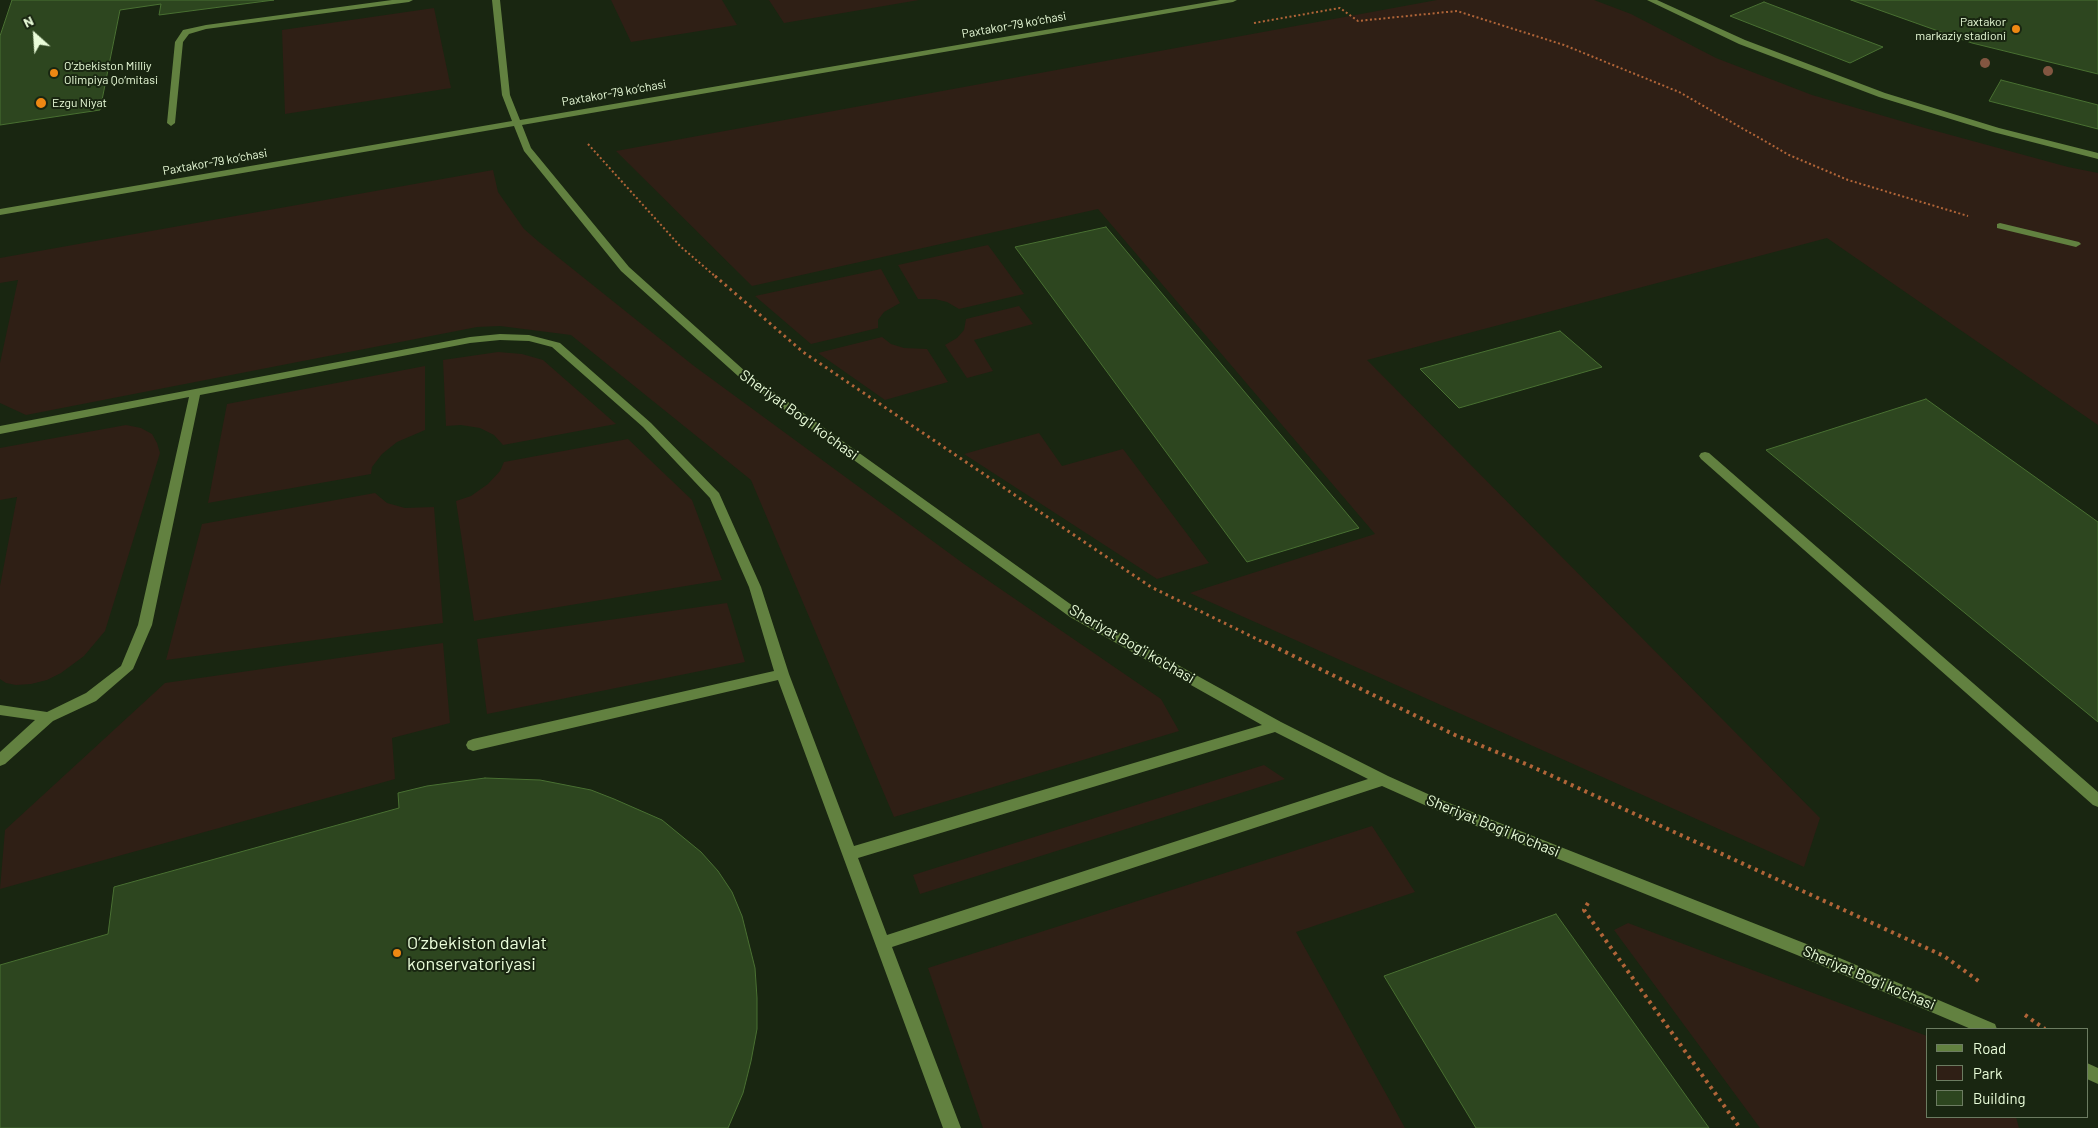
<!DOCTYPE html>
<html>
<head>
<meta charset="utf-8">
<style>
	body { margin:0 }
	#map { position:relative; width:2098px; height:1128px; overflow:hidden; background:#192611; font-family:Barlow,sans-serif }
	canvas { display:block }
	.legend { position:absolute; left:1926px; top:1028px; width:162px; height:90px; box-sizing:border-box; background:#192611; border:1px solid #6c7c61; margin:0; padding:6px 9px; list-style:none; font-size:15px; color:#e9fcd9 }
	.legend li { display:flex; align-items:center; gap:10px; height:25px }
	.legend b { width:25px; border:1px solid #6c7c61 }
	.north { position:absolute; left:10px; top:10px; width:50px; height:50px; -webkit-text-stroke:4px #192611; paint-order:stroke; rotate:334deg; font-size:14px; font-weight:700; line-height:20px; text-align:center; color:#e9fcd9 }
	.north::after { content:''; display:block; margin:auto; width:18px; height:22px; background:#e9fcd9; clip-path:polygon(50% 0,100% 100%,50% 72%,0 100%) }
</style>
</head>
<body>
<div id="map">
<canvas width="2098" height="1128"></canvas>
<ul class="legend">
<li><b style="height:6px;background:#628140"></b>Road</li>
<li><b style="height:14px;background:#2f1f15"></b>Park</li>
<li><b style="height:14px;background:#2d461f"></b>Building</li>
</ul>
<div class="north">N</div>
</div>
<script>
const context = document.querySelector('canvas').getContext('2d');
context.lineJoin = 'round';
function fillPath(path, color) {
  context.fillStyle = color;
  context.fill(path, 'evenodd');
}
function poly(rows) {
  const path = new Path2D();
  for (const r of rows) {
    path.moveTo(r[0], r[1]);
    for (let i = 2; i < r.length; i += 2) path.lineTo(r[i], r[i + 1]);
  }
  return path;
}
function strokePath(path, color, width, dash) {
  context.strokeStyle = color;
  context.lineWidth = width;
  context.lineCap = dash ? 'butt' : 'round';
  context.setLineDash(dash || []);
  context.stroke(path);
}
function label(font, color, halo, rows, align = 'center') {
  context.font = font + ' Barlow,sans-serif';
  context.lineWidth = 4;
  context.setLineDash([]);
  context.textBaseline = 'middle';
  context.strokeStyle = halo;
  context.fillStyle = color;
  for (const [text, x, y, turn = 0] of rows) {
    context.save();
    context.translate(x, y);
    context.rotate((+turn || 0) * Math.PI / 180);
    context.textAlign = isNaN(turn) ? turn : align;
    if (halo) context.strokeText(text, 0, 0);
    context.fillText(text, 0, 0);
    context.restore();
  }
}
const green = poly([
	[611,0,722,0,737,25,631,42],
	[769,0,919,0,784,23],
	[1437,0,1594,0,1631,14,1716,58,1812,95,1925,128,2068,167,2098,173,2098,425,1827,238,1367,360,1820,818,1804,867,1190,593,1375,534,1098,209,752,286,616,151],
	[434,8,451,88,285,114,282,30],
	[493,170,498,192,524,229,539,242,694,366,964,564,1161,699,1179,731,894,817,751,480,571,335,500,326,477,327,26,415,0,403,0,363,18,280,0,283,0,258],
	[988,245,1024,294,959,309,947,302,935,299,918,299,898,265],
	[881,269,900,303,884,312,878,320,878,328,811,344,755,296],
	[1019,306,1033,324,974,340,993,371,967,378,945,345,957,338,964,330,966,319],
	[882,337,891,344,904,348,927,349,948,382,885,400,818,353],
	[498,352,522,354,543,360,616,424,503,445,494,435,480,428,461,425,446,426,443,360],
	[425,366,425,430,397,442,382,454,372,467,371,474,208,503,227,404],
	[126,425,141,428,152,434,157,443,160,453,105,631,84,656,61,673,47,680,31,684,16,685,6,683,0,679,0,586,17,497,0,500,0,448],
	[1039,433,1062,466,1123,449,1209,563,1157,579,964,454],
	[628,439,692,500,722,580,474,621,456,501,471,496,488,484,500,471,504,462],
	[375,493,387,503,405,508,434,507,443,623,166,660,202,524],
	[727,603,745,662,487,714,477,639],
	[443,643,450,723,392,738,395,779,0,889,5,830,165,683],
	[1264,765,1285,779,920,894,913,875],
	[1372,826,1415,892,1296,932,1405,1128,983,1128,928,968],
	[1628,923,1927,1036,1927,1117,2016,1117,2019,1128,1760,1128,1614,930]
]);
const building = poly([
	[12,0,274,0,159,15,161,4,120,10,100,110,0,125,0,36,12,0],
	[1851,0,2098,0,2098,74,1972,43,1851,0],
	[1764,2,1883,47,1850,63,1730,16,1764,2],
	[2001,80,2098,105,2098,129,1989,101,2001,80],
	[1106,227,1359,528,1247,562,1015,247,1106,227],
	[1560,331,1602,367,1459,408,1420,369,1560,331],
	[1926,399,2098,522,2098,722,1766,450,1926,399],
	[485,778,540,780,591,790,614,799,662,820,701,852,718,871,732,892,742,916,755,968,757,998,757,1029,751,1061,743,1093,728,1128,0,1128,0,965,108,934,114,887,399,808,398,793,427,786,485,778],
	[1556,914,1709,1128,1476,1128,1384,976,1556,914]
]);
const pathFar2 = poly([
	[1254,23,1340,8,1358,21,1457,11,1564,45,1679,92,1789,155,1848,180,1968,216],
	[588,144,680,246,716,277]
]);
const pathFar1 = poly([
	[715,276,803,352,1151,587,1267,644]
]);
const path = poly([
	[1265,642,1455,735,1526,764,1944,956,1980,982],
	[1588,903,1584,910,1740,1128],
	[2025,1015,2045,1029]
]);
const minor = poly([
	[392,0,413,0,409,2,206,29,189,34,183,42,175,123,171,126,167,123,175,42,183,30,206,25,392,0],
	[492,0,500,0,510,95,520,120,1220,0,1237,0,1233,2,522,125,531,148,629,267,746,372,1080,611,1281,722,1388,776,1439,799,1809,945,1995,1024,1997,1029,1971,1029,1797,955,1429,807,1382,786,892,947,961,1128,943,1128,778,680,473,751,468,749,466,745,468,741,473,739,774,671,749,587,710,498,643,427,552,347,529,341,500,340,470,343,200,395,152,625,133,669,96,701,53,721,5,764,0,766,0,752,35,720,0,715,0,705,47,712,86,693,121,666,138,625,189,397,0,434,0,426,470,337,500,334,529,335,560,343,651,423,719,493,761,587,789,674,854,846,1262,725,1070,617,738,376,621,271,524,151,514,126,0,215,0,209,512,121,502,95,492,0],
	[1275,732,1368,779,887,935,858,858,1275,732],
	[1647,0,1657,0,1745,40,1885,93,1999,128,2098,153,2098,159,1993,132,1879,97,1739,44,1647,0],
	[2000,223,2079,242,2081,244,2076,247,1997,228,1997,224,2000,223],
	[1705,452,1709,453,2098,792,2098,807,2093,805,1701,459,1699,456,1701,453,1705,452],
	[2087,1063,2098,1068,2098,1084,2087,1079,2087,1063]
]);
const trees = [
	[1985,63],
	[2048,71]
];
const markers = [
	[2016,29,5,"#ee8813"],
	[54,73,5,"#ee8813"],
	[41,103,6,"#ee8813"],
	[397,953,5,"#ee8813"]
];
const farPoinames = [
	["Paxtakor",2006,22,"right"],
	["markaziy stadioni",2006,36,"right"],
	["O‘zbekiston Milliy",64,66],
	["Olimpiya Qo‘mitasi",64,80],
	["Ezgu Niyat",52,103]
];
const farStreetnames = [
	["Paxtakor-79 ko‘chasi",1014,25,-10],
	["Paxtakor-79 ko‘chasi",614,93,-10],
	["Paxtakor-79 ko‘chasi",215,162,-10]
];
const streetNames = [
	["Sheriyat Bog'i ko'chasi",799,415,36],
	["Sheriyat Bog'i ko'chasi",1132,644,30],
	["Sheriyat Bog'i ko'chasi",1493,826,22],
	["Sheriyat Bog'i ko'chasi",1869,978,23]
];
const nearPoinames = [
	["O’zbekiston davlat",407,943],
	["konservatoriyasi",407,964]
];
fillPath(green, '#2f1f15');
fillPath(building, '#2d461f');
strokePath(building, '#497032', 1);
strokePath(pathFar2, '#b16538', 2, [2, 2.5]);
strokePath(pathFar1, '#b16538', 3, [2.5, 4]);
strokePath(path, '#b16538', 4, [3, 4.5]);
fillPath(minor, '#628140');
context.fillStyle = '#825641';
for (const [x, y] of trees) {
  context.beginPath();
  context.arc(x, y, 5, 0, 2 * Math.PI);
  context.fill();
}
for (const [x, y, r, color] of markers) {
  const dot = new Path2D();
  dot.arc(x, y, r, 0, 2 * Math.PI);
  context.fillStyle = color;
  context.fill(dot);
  strokePath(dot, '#192611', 2);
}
label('12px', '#e9fcd9', '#192611', farPoinames, 'left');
label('12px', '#e9fcd9', '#192611', farStreetnames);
label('15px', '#e9fcd9', '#192611', streetNames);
label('18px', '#e9fcd9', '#192611', nearPoinames, 'left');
</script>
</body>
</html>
